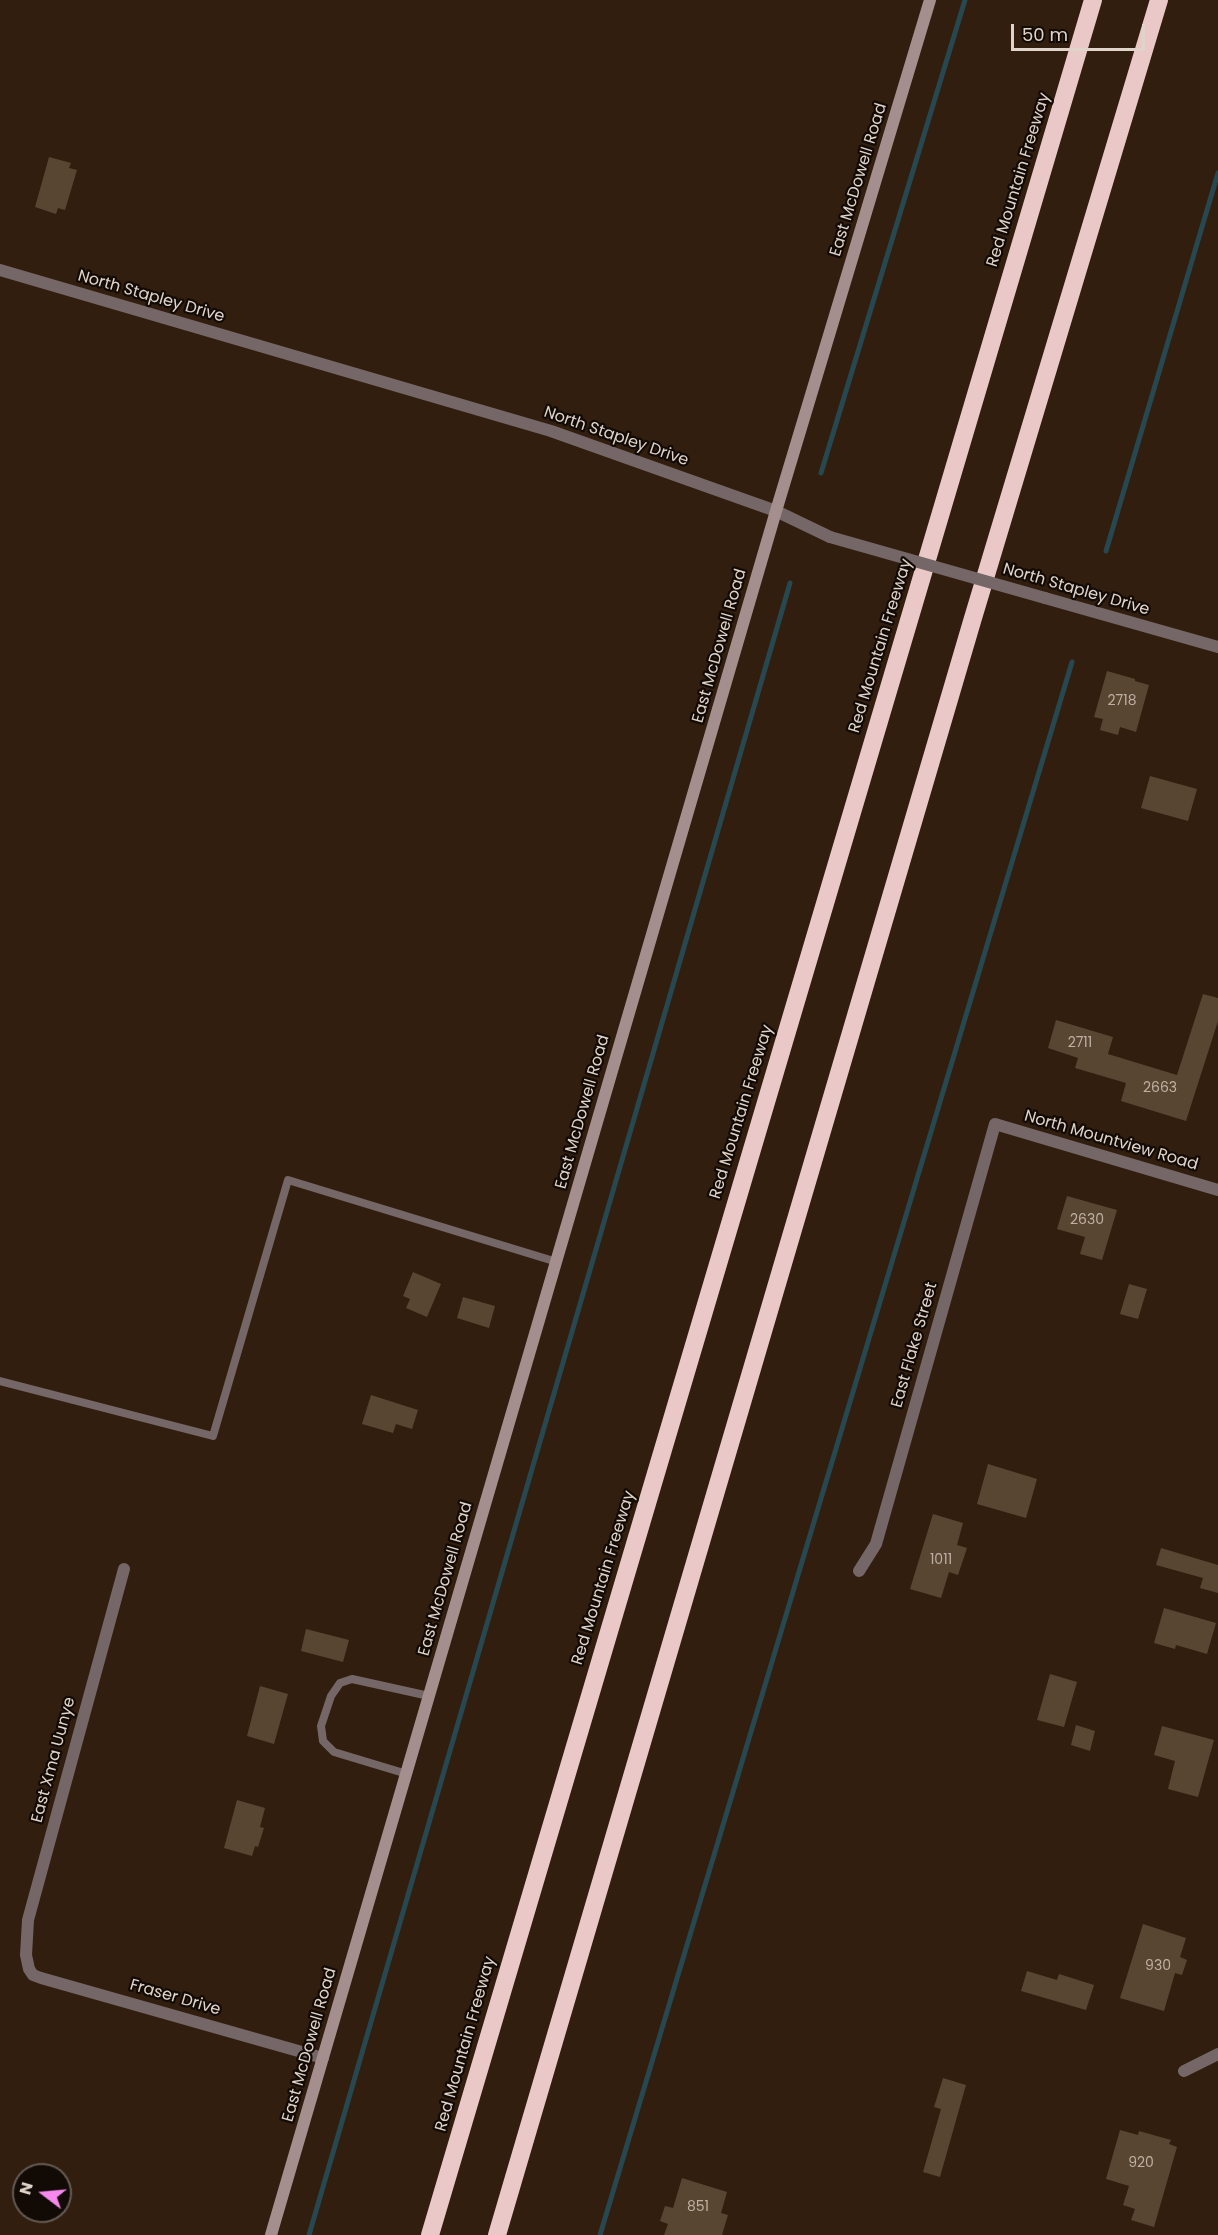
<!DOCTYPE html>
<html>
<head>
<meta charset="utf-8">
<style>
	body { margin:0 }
	#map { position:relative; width:1218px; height:2235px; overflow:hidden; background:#311e0e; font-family:Poppins,sans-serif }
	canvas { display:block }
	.north { position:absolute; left:12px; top:2163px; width:60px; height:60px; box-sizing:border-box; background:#120a05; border:2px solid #645a53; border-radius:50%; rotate:286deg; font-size:16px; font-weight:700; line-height:24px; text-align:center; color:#e0d3c9 }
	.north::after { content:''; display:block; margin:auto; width:21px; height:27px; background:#f689ed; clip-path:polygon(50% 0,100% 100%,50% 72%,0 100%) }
	.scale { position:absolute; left:1011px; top:24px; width:134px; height:27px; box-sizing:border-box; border:3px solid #e0d3c9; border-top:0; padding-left:8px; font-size:18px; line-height:21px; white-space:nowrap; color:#e0d3c9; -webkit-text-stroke:4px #120a05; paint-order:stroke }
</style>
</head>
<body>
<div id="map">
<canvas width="1218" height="2235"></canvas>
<div class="north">N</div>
<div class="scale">50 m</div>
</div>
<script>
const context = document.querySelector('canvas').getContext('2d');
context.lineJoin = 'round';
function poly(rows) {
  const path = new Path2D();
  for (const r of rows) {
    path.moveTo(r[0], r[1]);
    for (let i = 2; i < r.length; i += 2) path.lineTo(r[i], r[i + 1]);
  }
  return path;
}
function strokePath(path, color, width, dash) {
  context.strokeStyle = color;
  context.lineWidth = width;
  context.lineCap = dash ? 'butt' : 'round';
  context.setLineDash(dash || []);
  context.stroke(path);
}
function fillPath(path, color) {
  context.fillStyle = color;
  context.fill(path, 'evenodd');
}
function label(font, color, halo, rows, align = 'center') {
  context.font = font + ' Poppins,sans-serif';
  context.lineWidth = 4.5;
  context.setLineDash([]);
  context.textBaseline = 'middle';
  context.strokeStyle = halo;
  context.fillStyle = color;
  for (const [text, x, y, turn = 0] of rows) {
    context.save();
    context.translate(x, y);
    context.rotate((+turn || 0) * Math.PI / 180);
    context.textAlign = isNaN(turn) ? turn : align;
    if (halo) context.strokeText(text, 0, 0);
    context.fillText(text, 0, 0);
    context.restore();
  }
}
const stream = poly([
	[821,473,965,0],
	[1106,551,1218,173],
	[309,2235,790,583],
	[600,2235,1072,662]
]);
const building = poly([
	[49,157,71,163,69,168,77,170,65,210,58,208,56,214,35,207],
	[1107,671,1135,679,1135,681,1149,685,1136,732,1120,727,1118,735,1100,730,1103,719,1094,717],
	[1150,776,1197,789,1188,821,1141,808],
	[1203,994,1218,998,1218,1021,1186,1121,1121,1101,1126,1083,1075,1068,1078,1058,1048,1048,1056,1020,1113,1037,1108,1054,1177,1075],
	[1067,1196,1117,1210,1102,1260,1080,1254,1085,1237,1057,1229],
	[413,1272,441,1284,427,1317,406,1308,410,1299,403,1296],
	[1129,1284,1147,1289,1138,1319,1120,1314],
	[463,1297,495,1306,489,1328,457,1318],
	[371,1395,418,1410,412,1429,396,1424,393,1433,362,1424],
	[988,1464,1037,1479,1026,1518,977,1504],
	[933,1514,963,1523,957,1545,967,1548,958,1575,949,1572,941,1598,910,1589],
	[1161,1548,1218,1565,1218,1593,1200,1588,1203,1578,1156,1565],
	[1164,1608,1216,1623,1207,1654,1176,1645,1175,1649,1154,1643],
	[306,1629,349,1640,343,1662,301,1651],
	[1050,1674,1077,1682,1064,1727,1037,1720],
	[260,1686,288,1694,274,1744,247,1736],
	[1076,1725,1095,1731,1090,1751,1071,1745],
	[1162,1726,1214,1740,1198,1797,1168,1789,1175,1761,1154,1755],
	[237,1800,265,1808,260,1827,264,1828,258,1847,255,1846,252,1856,224,1848],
	[1143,1924,1186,1938,1180,1957,1187,1960,1182,1975,1175,1973,1164,2011,1120,1998],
	[1027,1971,1057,1980,1059,1974,1094,1985,1086,2010,1021,1991],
	[943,2078,966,2085,940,2177,923,2172,941,2109,934,2107],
	[1120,2130,1138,2135,1139,2131,1171,2140,1169,2144,1177,2147,1154,2227,1131,2220,1135,2209,1123,2205,1129,2186,1106,2179],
	[682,2178,727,2192,721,2213,728,2215,722,2235,664,2235,668,2224,660,2221,665,2206,673,2208]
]);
const lane = poly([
	[0,1381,213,1436,288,1180,557,1262],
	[407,1774,334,1752,323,1741,321,1726,331,1696,340,1683,352,1679,429,1696]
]);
const street = poly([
	[0,270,551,431,776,511,830,537],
	[1045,598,1218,647],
	[124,1569,28,1920,26,1955,29,1969,33,1975,41,1978,323,2058],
	[859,1571,876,1544,995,1124,1218,1190],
	[1184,2071,1218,2054]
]);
const secondary = poly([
	[271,2235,776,511,930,0]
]);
const highway = poly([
	[430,2235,1093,0],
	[497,2235,973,618,1159,0]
]);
const streetBridge = poly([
	[830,537,1045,598]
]);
const numberNames = [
	["2718",1122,701],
	["2711",1080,1043],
	["2663",1160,1088],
	["2630",1087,1220],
	["1011",941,1560],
	["930",1158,1966],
	["920",1141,2163],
	["851",698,2207]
];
const streetNames = [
	["East McDowell Road",859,180,-73],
	["Red Mountain Freeway",1019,180,-73],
	["North Stapley Drive",151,297,16],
	["North Stapley Drive",616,437,19],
	["North Stapley Drive",1076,590,16],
	["East McDowell Road",720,646,-74],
	["Red Mountain Freeway",881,646,-73],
	["East McDowell Road",583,1112,-74],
	["Red Mountain Freeway",742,1112,-73],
	["North Mountview Road",1111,1141,16],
	["East Flake Street",915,1345,-74],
	["Red Mountain Freeway",604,1578,-73],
	["East McDowell Road",446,1579,-74],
	["East Xma Uunye",54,1760,-75],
	["Fraser Drive",175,1998,16],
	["Red Mountain Freeway",466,2044,-74],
	["East McDowell Road",310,2045,-74]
];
strokePath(stream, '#274850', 5);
fillPath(building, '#594632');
strokePath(lane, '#756767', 8);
strokePath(street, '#756767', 12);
strokePath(secondary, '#a58f8e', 12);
strokePath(highway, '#ebc8c8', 18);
strokePath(streetBridge, '#756767', 12);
label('14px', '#beb0a3', null, numberNames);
label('16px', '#e0d3c9', '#120a05', streetNames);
</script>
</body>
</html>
